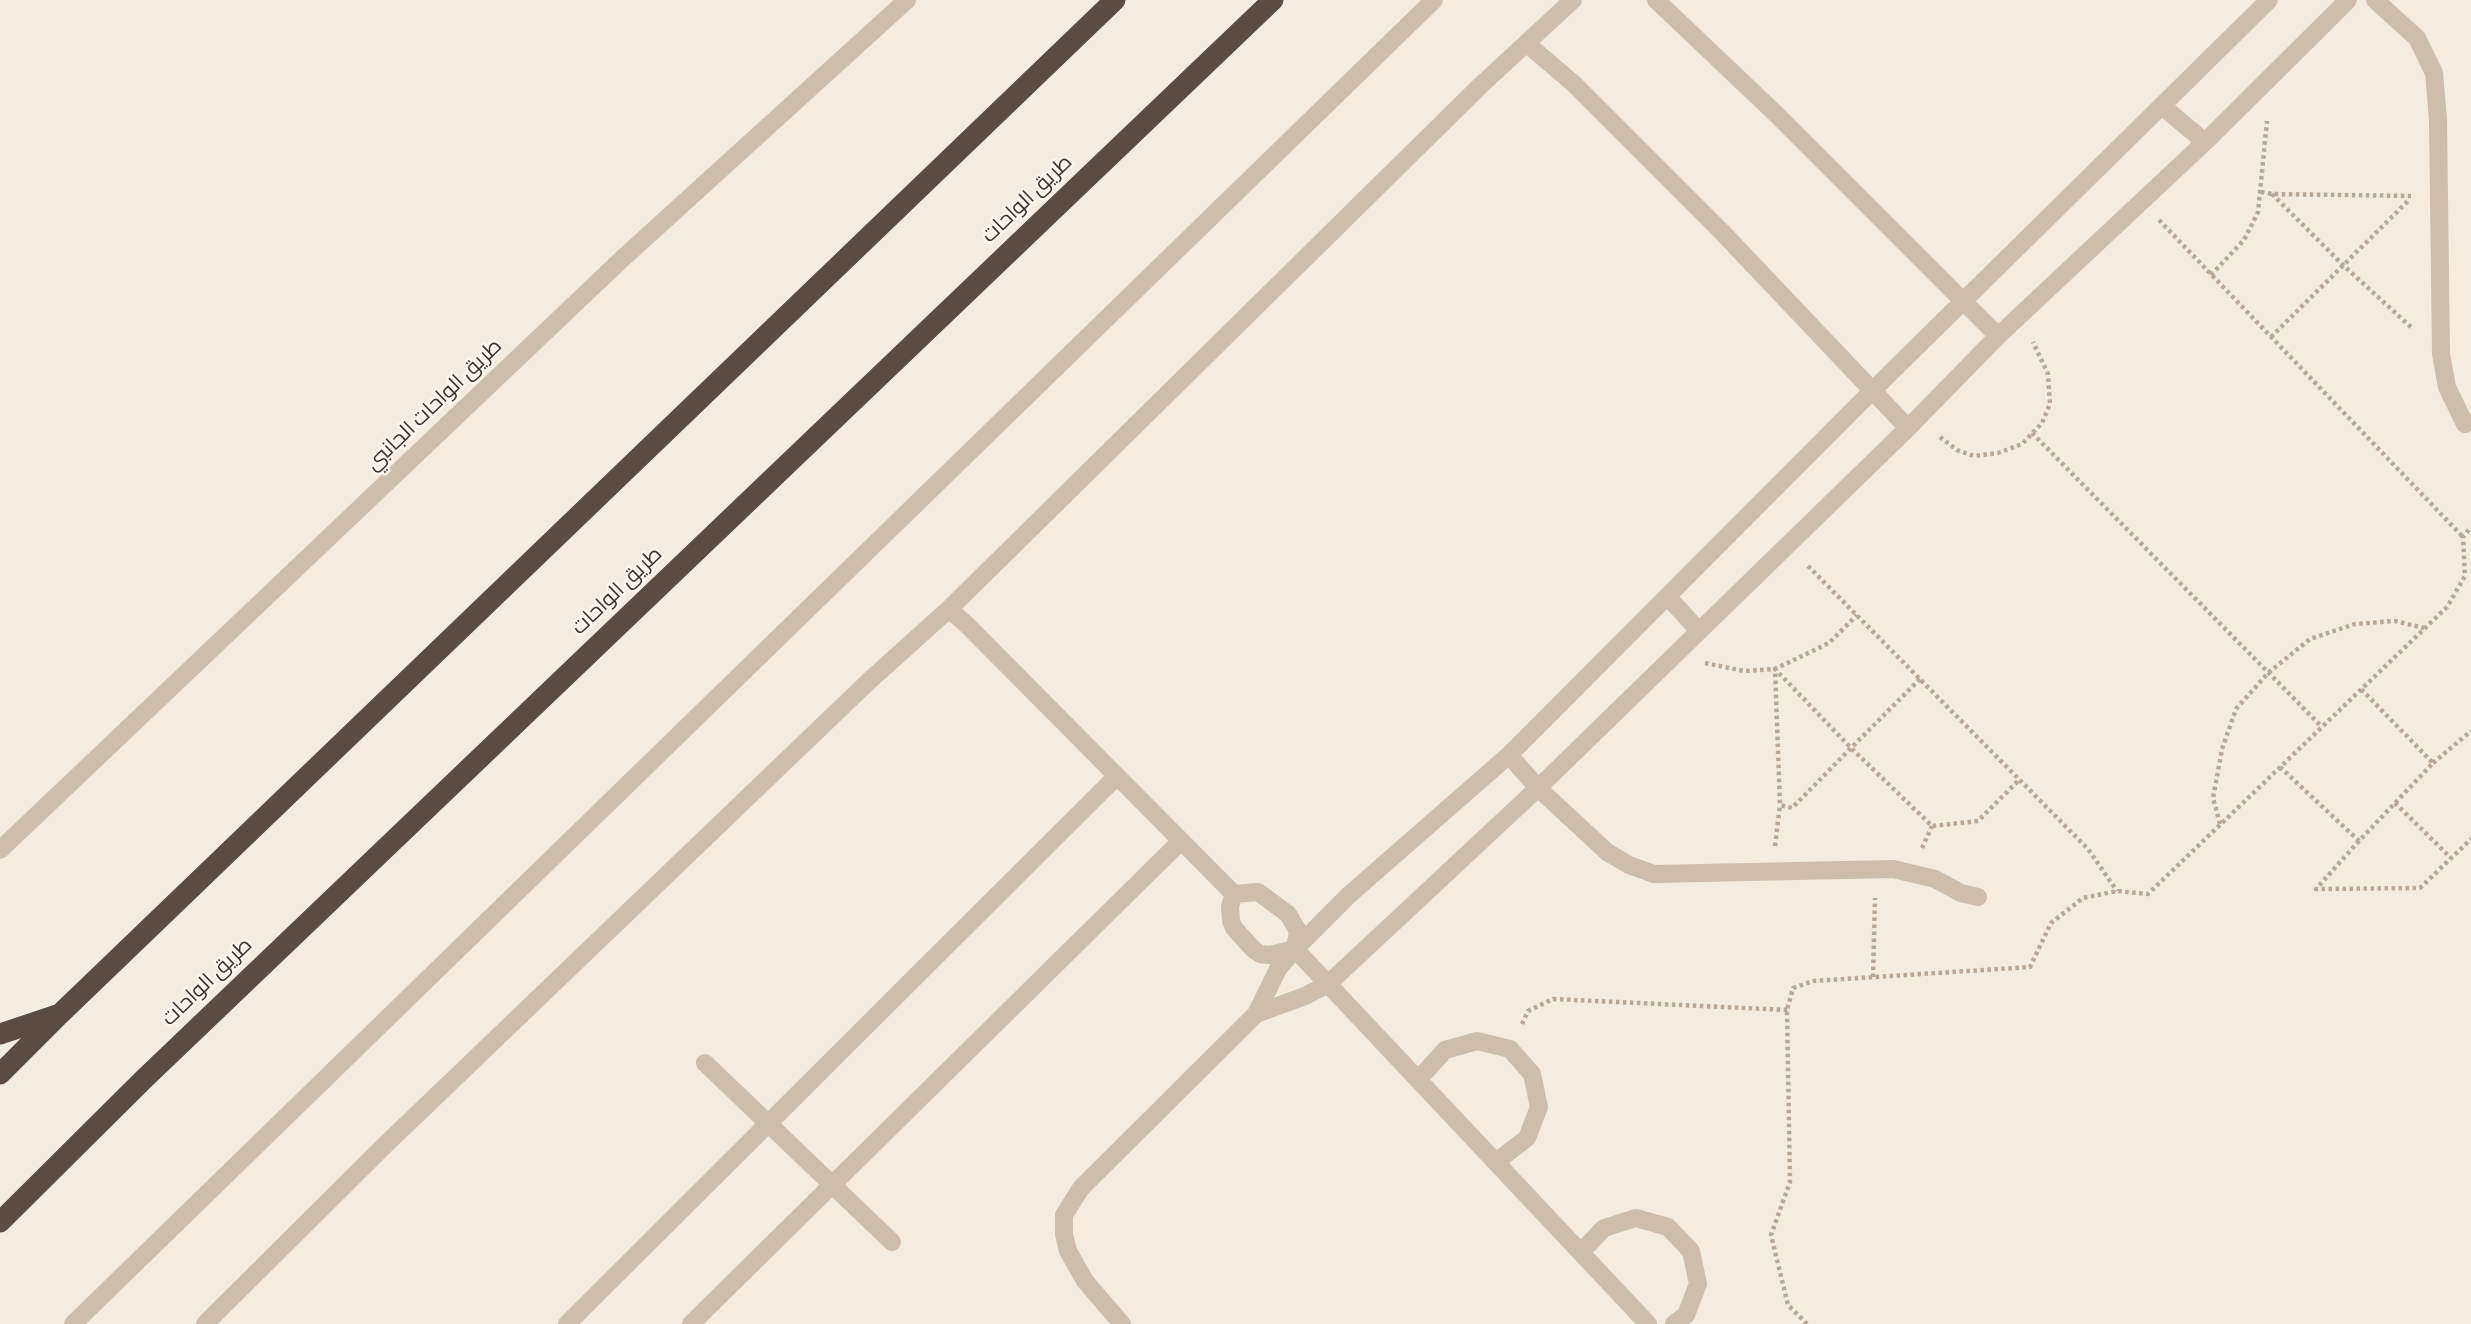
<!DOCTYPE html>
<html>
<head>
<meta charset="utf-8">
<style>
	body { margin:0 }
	canvas { display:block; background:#f4ecde }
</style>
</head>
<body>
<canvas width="2471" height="1324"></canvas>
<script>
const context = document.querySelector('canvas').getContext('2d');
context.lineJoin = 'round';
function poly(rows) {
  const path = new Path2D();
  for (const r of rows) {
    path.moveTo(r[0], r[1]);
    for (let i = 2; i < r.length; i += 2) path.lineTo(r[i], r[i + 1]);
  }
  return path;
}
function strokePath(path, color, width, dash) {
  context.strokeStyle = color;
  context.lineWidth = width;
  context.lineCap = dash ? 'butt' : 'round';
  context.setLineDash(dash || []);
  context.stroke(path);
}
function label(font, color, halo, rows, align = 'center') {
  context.font = font + ' "Source Sans 3",Cairo,sans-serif';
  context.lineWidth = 5;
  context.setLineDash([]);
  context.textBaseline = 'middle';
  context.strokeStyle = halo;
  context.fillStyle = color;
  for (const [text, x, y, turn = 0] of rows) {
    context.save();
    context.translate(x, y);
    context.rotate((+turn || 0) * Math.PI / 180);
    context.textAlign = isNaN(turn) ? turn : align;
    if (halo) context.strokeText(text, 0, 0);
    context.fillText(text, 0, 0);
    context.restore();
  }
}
const path = poly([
	[2261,192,2272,194,2411,196],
	[2272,194,2343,265,2413,329],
	[2159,220,2463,537],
	[2211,275,2244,240,2258,212,2267,121],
	[2271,337,2410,199],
	[2032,433,2322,727],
	[1940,437,1957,450,1974,456,1998,453,2022,444,2042,423,2050,404,2048,374,2033,342],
	[1808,566,2088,849,2117,891],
	[1705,663,1744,671,1775,669,1829,643,1857,615],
	[1920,679,1851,748,1792,808,1780,805,1775,669,1851,748,1932,826,1978,821,2020,779],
	[2433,763,2471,731],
	[2280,767,2359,841,2433,763,2361,689],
	[2395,803,2451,858],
	[2220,824,2213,798,2222,749,2236,709,2268,673,2310,639,2355,624,2395,621,2424,628],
	[2359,841,2316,889,2420,888,2471,839],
	[1775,846,1780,805],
	[1922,848,1932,826],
	[1873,977,1875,898],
	[1522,1024,1528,1011,1553,999,1787,1010],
	[1807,1324,1788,1305,1771,1235,1790,1182,1787,1010,1793,988,1813,981,2030,967,2051,923,2083,898,2117,891,2148,894,2447,607,2465,576,2463,537,2471,527]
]);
const minor = poly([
	[1656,0,1776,114,1998,336],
	[2375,0,2417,38,2434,73,2438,120,2441,354,2447,387,2465,424],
	[1526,43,1574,84,1721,231,1908,428],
	[2162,106,2205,142],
	[1668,597,1699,631],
	[949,609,967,625,1234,894],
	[1509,755,1538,788,1607,852,1629,865,1654,874,1893,869,1935,879,1961,893,1978,897],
	[0,850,622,259,907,0],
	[1234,894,1230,906,1231,921,1234,928,1253,949,1260,954,1269,955,1295,949],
	[1234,894,1258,892,1288,914,1298,931,1295,949],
	[1295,949,1648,1324],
	[1256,1014,1305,996,1328,984,1538,788,1908,428,1998,336,2205,142,2348,0],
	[705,1063,892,1242],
	[1418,1080,1445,1050,1477,1041,1510,1049,1532,1074,1539,1107,1527,1138,1496,1162],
	[1581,1252,1604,1228,1636,1218,1668,1227,1691,1251,1698,1284,1686,1315,1674,1324],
	[73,1324,1434,0],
	[205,1324,383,1147,869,681,949,609,1480,86,1573,0],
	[567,1324,1117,776],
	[691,1324,1181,841],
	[1122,1324,1085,1281,1068,1251,1064,1234,1064,1215,1081,1188,1256,1014,1278,969,1295,949,1349,895,1509,755,1873,390,2269,0]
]);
const highway = poly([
	[0,1034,57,1015],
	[0,1074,59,1015,1115,0],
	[0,1222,144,1079,1273,0]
]);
const streetNames = [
	["طريق الواحات",1028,200,-44],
	["طريق الواحات الجانبي",435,406,-44],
	["طريق الواحات",618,592,-44],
	["طريق الواحات",208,983,-44]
];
strokePath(path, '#b8a794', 4.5, [3.5, 3.5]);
strokePath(minor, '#cdbdaa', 18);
strokePath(highway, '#5b4b40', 21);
label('21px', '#3a3029', '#fbf5eb', streetNames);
</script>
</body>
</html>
